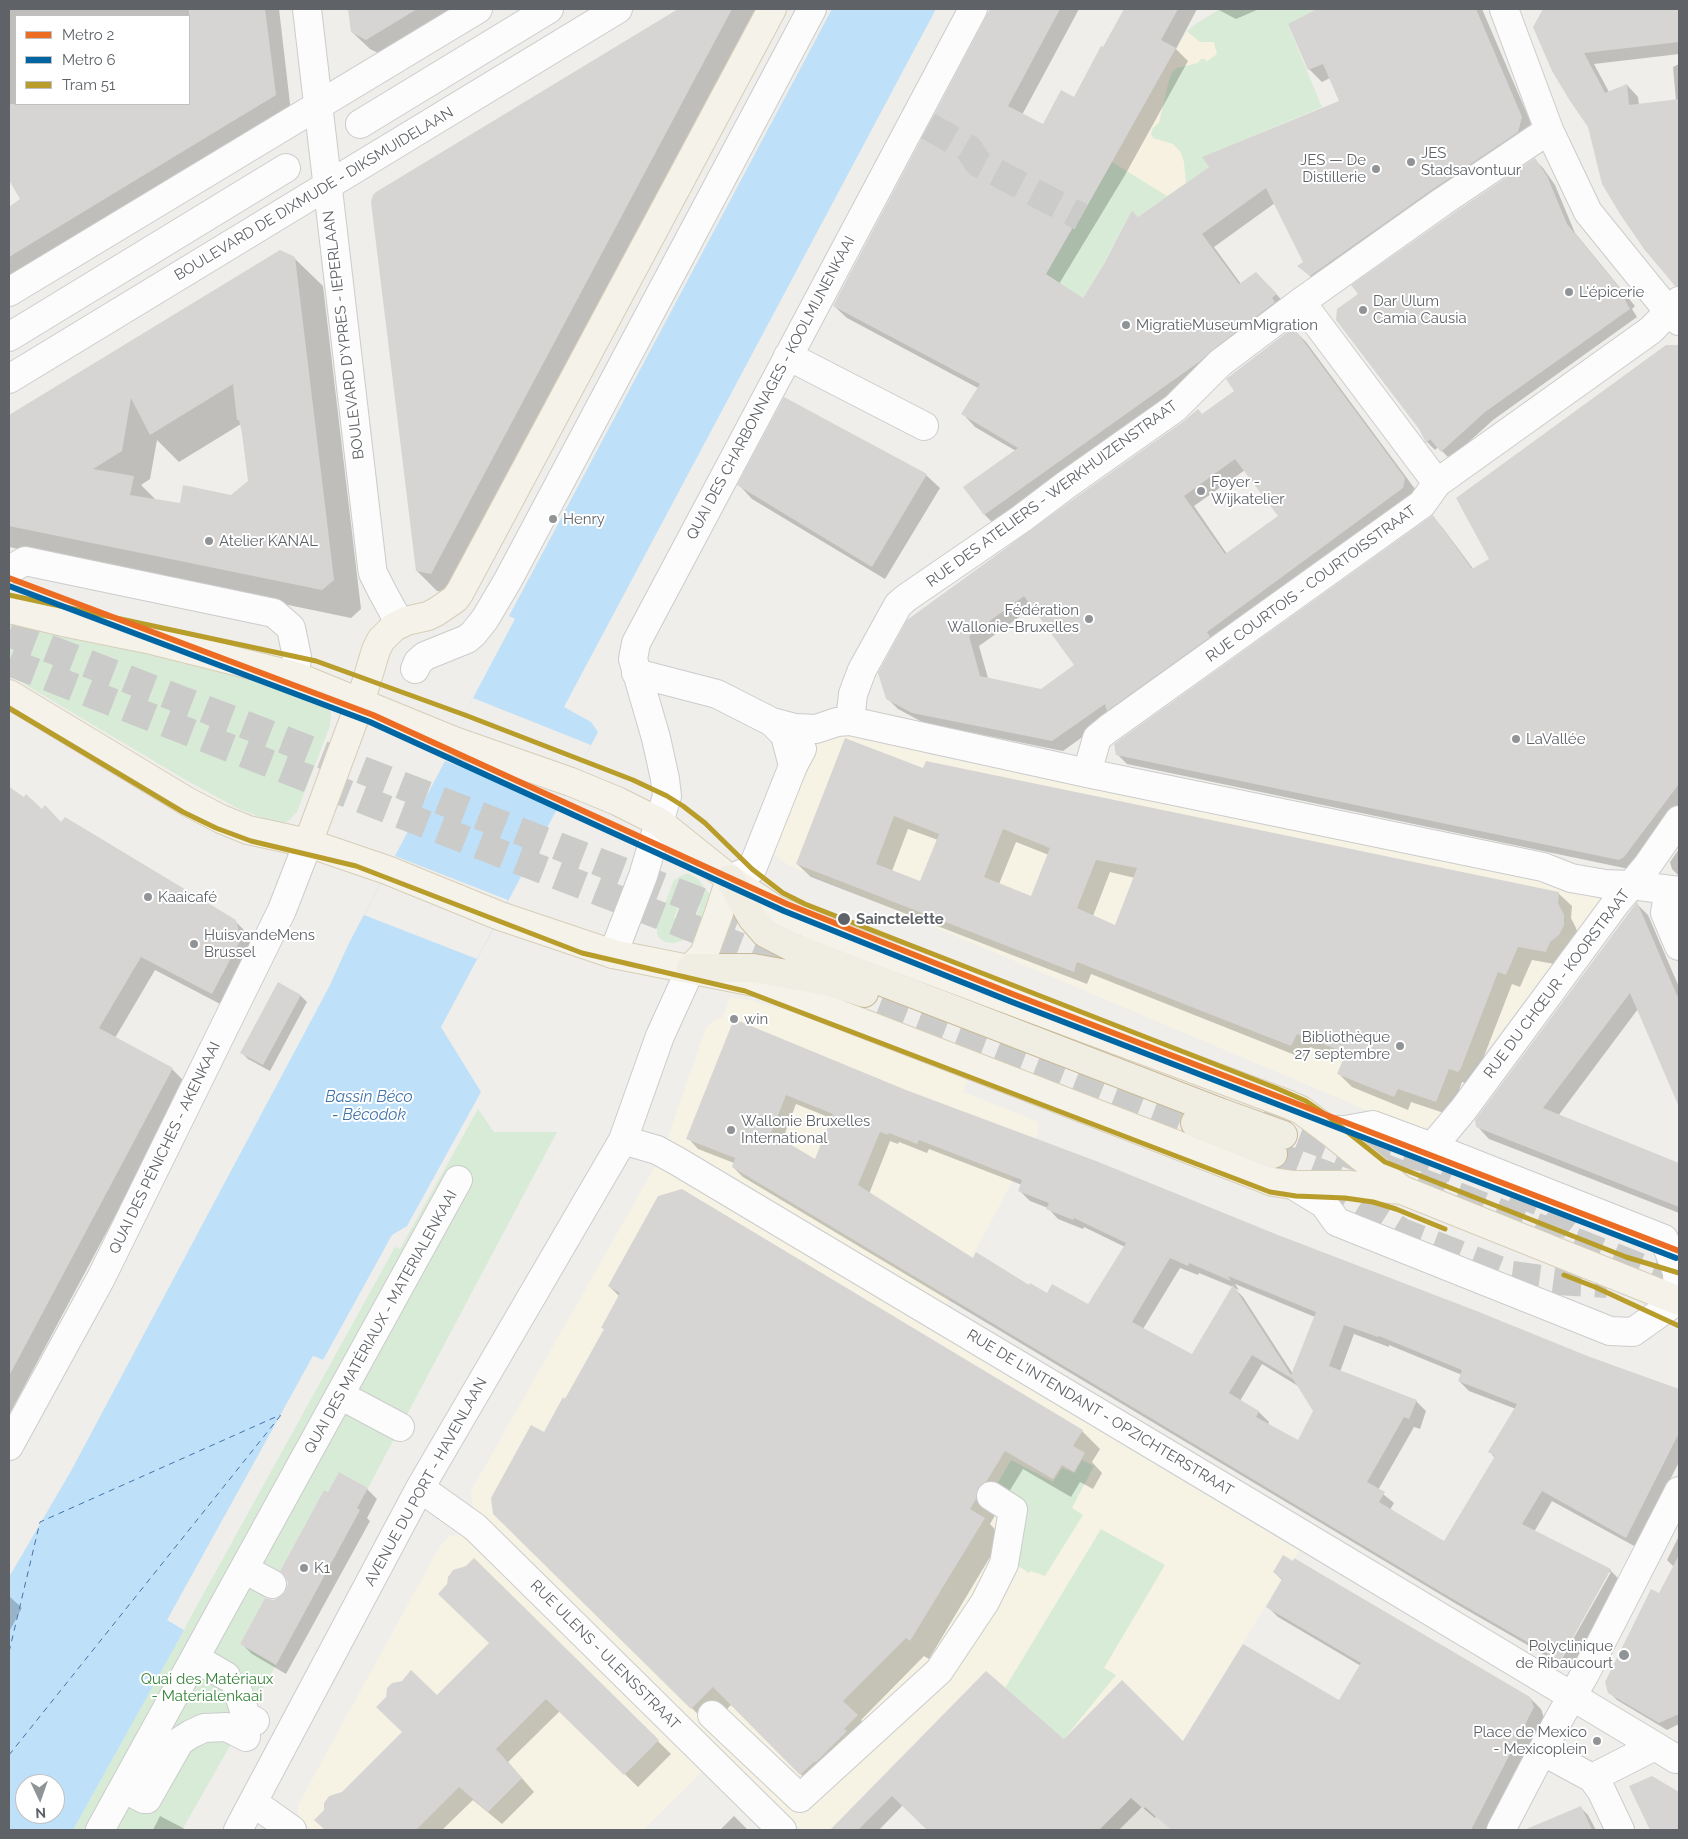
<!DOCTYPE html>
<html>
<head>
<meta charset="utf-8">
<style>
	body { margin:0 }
	#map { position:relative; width:1688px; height:1839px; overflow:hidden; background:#efeeea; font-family:Raleway,sans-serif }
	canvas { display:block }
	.frame { position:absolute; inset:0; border:10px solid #5f6368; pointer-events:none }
	.legend { position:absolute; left:15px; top:15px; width:175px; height:90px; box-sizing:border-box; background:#fff; border:1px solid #bfc1c3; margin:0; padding:6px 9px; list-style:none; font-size:15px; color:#5f6368 }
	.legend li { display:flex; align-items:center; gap:10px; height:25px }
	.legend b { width:25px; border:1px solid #bfc1c3 }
	.north { position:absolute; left:15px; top:1774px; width:50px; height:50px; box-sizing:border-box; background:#fff; border:1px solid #bfc1c3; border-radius:50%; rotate:177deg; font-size:14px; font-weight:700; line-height:20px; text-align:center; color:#5f6368 }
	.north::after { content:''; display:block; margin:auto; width:18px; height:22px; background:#919496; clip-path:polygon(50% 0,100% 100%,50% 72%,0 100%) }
</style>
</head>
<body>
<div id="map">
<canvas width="1688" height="1839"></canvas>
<div class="frame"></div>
<ul class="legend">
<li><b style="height:6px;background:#ed6c23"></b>Metro 2</li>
<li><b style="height:6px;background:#0066a3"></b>Metro 6</li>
<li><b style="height:6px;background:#b89d2a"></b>Tram 51</li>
</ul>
<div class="north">N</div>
</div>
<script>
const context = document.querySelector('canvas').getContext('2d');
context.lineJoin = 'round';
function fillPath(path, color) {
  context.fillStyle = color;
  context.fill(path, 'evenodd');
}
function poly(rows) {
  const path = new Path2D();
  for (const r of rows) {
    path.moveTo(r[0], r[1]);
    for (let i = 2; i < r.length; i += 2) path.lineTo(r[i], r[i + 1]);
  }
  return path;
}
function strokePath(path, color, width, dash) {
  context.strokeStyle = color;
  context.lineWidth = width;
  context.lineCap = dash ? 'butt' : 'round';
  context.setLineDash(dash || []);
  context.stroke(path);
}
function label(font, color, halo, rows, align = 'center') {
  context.font = font + ' Raleway,sans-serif';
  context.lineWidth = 4;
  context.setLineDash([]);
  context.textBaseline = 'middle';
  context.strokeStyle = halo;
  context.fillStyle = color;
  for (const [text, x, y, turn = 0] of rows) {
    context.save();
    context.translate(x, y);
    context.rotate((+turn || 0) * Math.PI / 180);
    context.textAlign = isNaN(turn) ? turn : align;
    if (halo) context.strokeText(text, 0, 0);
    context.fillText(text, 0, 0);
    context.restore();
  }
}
const commercial = poly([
	[837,733,926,747,926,754,1606,892,1584,935,1577,931,1449,1101,1455,1105,1446,1117,1424,1129,1414,1130,790,866,773,854,776,842,814,744],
	[730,998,750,1000,797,1014,967,1080,963,1092,1038,1122,1038,1133,933,1330,1299,1551,1172,1758,1173,1760,1144,1809,986,1671,830,1830,802,1830,722,1752,643,1830,312,1830,300,1818,298,1812,298,1805,440,1546,450,1536,459,1535,468,1539,608,1678,628,1659,500,1532,474,1509,472,1504,471,1491,656,1165,665,1171,672,1156,664,1149,702,1039,706,1028,715,1020,723,1017]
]);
const education = poly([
	[1131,1798,1143,1809,1145,1807,1171,1830,1099,1830]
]);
const green = poly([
	[1220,9,1317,9,1288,25,1322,107,1203,157,1209,167,1138,217,1132,210,1105,261,1083,298,1037,289,1112,162,1176,48,1187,31,1197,23],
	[9,623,275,681,323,700,329,706,331,713,330,726,297,812,287,822,275,823,237,808,186,780,9,675],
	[685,874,690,874,698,879,721,909,710,936,691,938,673,943,665,942,659,938,657,934,657,924,674,880],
	[681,899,700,906,693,925,674,918],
	[478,1109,494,1132,557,1132,368,1488,339,1472,328,1492,324,1490,240,1644,276,1665,182,1830,73,1830,395,1247,400,1249],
	[1011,1460,1053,1482,1062,1468,1075,1473,1082,1460,1094,1466,1072,1508,1083,1515,1045,1576,1031,1571,1029,1573,1012,1562,996,1486],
	[1101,1529,1165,1565,1104,1668,1116,1675,1064,1739,1005,1688]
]);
const sand = poly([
	[1187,31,1200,42,1214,42,1217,54,1206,62,1205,59,1201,59,1198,63,1177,68,1172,72,1169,80,1159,123,1153,128,1151,134,1153,138,1173,144,1180,151,1184,162,1186,183,1167,196,1112,162,1176,48]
]);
const water = poly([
	[832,9,936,9,564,707,591,722,598,732,441,1027,481,1092,407,1226,392,1235,323,1360,313,1356,281,1415,168,1620,184,1630,73,1830,9,1830,9,1577,71,1471,329,987,349,943,445,761,473,698,515,619,509,616],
	[25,1784,55,1784,55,1814,25,1814]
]);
const pier = poly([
	[473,698,591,745,559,805,445,761],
	[395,856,508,900,477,959,364,915],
	[313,1356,325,1361,322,1363,314,1359,171,1619,186,1627,184,1630,167,1620]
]);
const shadow = poly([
	[9,9,279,9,291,112,9,283,9,208,22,200,9,179],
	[16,16,189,16,189,104,16,104],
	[349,9,463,9,384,56,370,49,352,32],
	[680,9,762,9,451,593,437,591,417,571,377,193],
	[992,9,1079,9,1022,115,1043,126,1074,99,1126,9,1197,9,1176,49,1188,61,1125,175,1059,284,1083,300,1139,218,1340,101,1330,78,1322,82,1309,69,1290,25,1320,9,1482,9,1534,130,1312,278,1299,266,1305,262,1275,203,1214,247,1241,284,1269,286,1288,307,997,527,985,515,965,487,1016,451,975,427,963,414,978,388,847,318,834,306],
	[1217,9,1259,9,1236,19],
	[1545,9,1679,9,1679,54,1594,64,1609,92,1627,85,1638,97,1639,105,1676,101,1673,67,1679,64,1679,285,1673,279,1534,27],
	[1535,160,1543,168,1555,185,1575,233,1635,306,1632,309,1637,317,1493,420,1450,459,1438,447,1435,450,1427,442,1420,429],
	[281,252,294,258,323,286,361,609,351,618,9,547,9,417],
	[241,424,249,482,232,496,181,504,157,501,141,485,150,479,157,440,179,462],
	[1296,332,1306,342,1415,489,1413,499,1063,751,924,723,898,709,888,699,1202,415,1236,391],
	[1245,470,1280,516,1227,554,1194,506],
	[1033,607,1076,666,1042,690,988,678,979,646],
	[1675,346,1679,350,1679,818,1629,869,1127,764,1117,754,1432,517,1442,527,1474,570,1491,559],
	[926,475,940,488,885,579,752,499,739,485],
	[924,770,1558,893,1572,906,1571,918,1576,928,1578,935,1560,965,1532,960,1520,987,1512,984,1474,1082,1472,1085,1462,1082,1450,1115,1411,1102,1408,1110,1352,1087,1339,1074,1344,1060,1310,1047,1305,1059,1091,974,1087,984,811,877,797,864],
	[908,829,938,840,921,883,892,871],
	[1016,842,1049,855,1032,897,999,884],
	[1110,872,1135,878,1116,927,1093,916],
	[9,786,23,801,235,921,249,935,254,953,226,1007,155,970,115,1038,172,1069,186,1083,9,1415],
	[1679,849,1679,876,1672,869,1670,862],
	[1637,904,1648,915,1679,987,1679,1104,1638,1009,1558,1116,1679,1164,1679,1213,1489,1139,1477,1126],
	[279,984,301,996,307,1002,270,1071,248,1059,242,1053],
	[735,1021,905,1091,1589,1359,1679,1390,1679,1462,1636,1547,1552,1501,1534,1532,1610,1570,1620,1580,1570,1670,1559,1664,1611,1572,1608,1572,1557,1662,1458,1605,743,1177,733,1167,734,1163,698,1149,688,1138],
	[796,1104,833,1119,816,1161,782,1141],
	[890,1141,898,1144,899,1142,927,1153,929,1149,1022,1185,1020,1191,1030,1201,1048,1208,1058,1219,1083,1229,1084,1227,1125,1247,1089,1306,1048,1295,973,1260,869,1194],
	[1180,1268,1198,1275,1199,1273,1233,1287,1192,1356,1143,1329],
	[1235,1284,1315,1317,1293,1374,1243,1297,1234,1288,1239,1290],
	[1354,1334,1389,1347,1389,1345,1462,1375,1459,1381,1469,1391,1516,1409,1490,1452,1495,1458,1444,1543,1390,1510,1394,1503,1378,1490,1414,1427,1420,1429,1426,1411,1416,1401,1340,1372],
	[1262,1364,1298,1386,1315,1411,1298,1442,1268,1425,1269,1422,1259,1412,1240,1401],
	[609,1286,1082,1431,1100,1449,1092,1462,1102,1473,1093,1489,1080,1482,1071,1497,1023,1469,1004,1500,995,1506,994,1517,990,1524,1002,1537,929,1659,924,1656,861,1720,875,1734,819,1793,732,1704,710,1726,494,1513,545,1434,605,1330,620,1297],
	[367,1489,377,1499,367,1518,370,1521,286,1674,252,1654,242,1644,273,1601,280,1599,287,1592,328,1493],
	[1679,1536,1679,1724,1667,1730,1617,1700,1609,1692,1674,1567,1667,1560],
	[474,1560,671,1754,638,1787,560,1711,508,1762,534,1792,502,1824,473,1800,442,1830,326,1830,316,1820,491,1643,466,1567],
	[1274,1572,1530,1698,1541,1709,1544,1718,1487,1830,1172,1830,1156,1816,1155,1818,1142,1807,1119,1830,928,1830,903,1805,879,1830,831,1830,986,1673,1064,1741,1183,1743,1339,1702,1361,1666,1278,1617,1268,1607,1283,1581],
	[9,1596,22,1608,9,1632],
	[1652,1777,1679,1793,1679,1830,1652,1830,1631,1786],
	[1580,1807,1588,1815,1596,1830,1534,1830,1536,1826],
	[160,1816,183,1828,186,1830,153,1830],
	[734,1816,748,1830,720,1830]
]);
const ferry = poly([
	[9,1652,40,1522,280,1415],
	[9,1755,281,1415]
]);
const building = poly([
	[189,9,265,9,276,95,9,257,9,207,20,199,9,180,9,104,189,104],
	[348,9,417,9,366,40,351,32],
	[678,9,732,9,431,574,416,571,371,202,373,195,376,192],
	[990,9,1060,9,1008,106,1043,124,1061,90,1074,97,1101,46,1103,47,1124,9,1178,9,1161,40,1176,48,1081,217,1075,226,1074,225,1046,274,1083,298,1105,262,1132,210,1138,217,1209,167,1202,157,1339,101,1323,64,1308,70,1288,24,1317,9,1476,9,1522,117,1518,132,1433,189,1310,276,1297,266,1303,262,1266,188,1202,234,1239,284,1256,272,1277,294,1272,298,1275,302,1211,351,1199,362,984,515,963,487,1018,448,961,414,980,384,833,306],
	[1543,9,1679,9,1679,42,1584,53,1605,93,1627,84,1629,105,1679,99,1679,286,1675,286,1644,249,1620,214,1602,184,1588,127,1570,101,1552,71,1533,27],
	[1535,158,1547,176,1567,224,1628,298,1625,300,1630,309,1485,412,1441,452,1430,439,1426,443,1419,429,1336,320,1337,309,1358,294,1351,285,1451,215],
	[280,250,295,257,334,580,322,590,9,526,9,415],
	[233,384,237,420,239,420,242,433,248,481,231,495,183,485,180,503,130,495,134,476,93,469,122,451,131,398,150,435],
	[1290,330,1296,331,1405,478,1403,488,1207,632,1210,637,1107,711,1105,704,1052,741,912,713,886,699,878,673,907,620,1075,498,1184,421,1198,409,1202,414,1234,391,1226,379],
	[1235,459,1278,516,1225,554,1184,496],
	[1024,596,1074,665,1041,689,980,676,969,636],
	[1666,345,1679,345,1679,784,1624,857,1619,860,1116,755,1114,744,1118,741,1433,515,1472,569,1489,559,1456,498],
	[784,397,927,474,872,567,737,485],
	[845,738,923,768,926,761,1559,892,1558,903,1564,915,1564,925,1559,935,1550,942,1546,952,1518,947,1506,975,1498,972,1461,1068,1458,1072,1449,1069,1436,1102,1398,1089,1394,1097,1337,1074,1346,1053,1297,1034,1291,1046,1077,962,1074,972,796,864],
	[894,816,939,834,920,881,876,864],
	[1003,829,1050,848,1031,896,984,877],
	[1096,860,1137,868,1115,925,1077,908],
	[9,787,24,797,26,794,42,809,45,805,61,822,65,817,236,920,241,939,212,994,141,957,99,1028,173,1068,9,1376],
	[1637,902,1679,1000,1679,1107,1630,993,1543,1108,1679,1163,1679,1207,1476,1127,1475,1120],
	[278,982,301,995,263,1065,240,1053],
	[734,1019,906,1090,1096,1161,1278,1235,1474,1310,1590,1357,1679,1389,1679,1433,1626,1538,1542,1491,1522,1524,1611,1569,1560,1661,1446,1595,732,1167,735,1158,686,1139],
	[786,1095,833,1114,815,1159,771,1133],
	[880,1132,888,1135,889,1133,917,1144,919,1140,1022,1180,1018,1191,1049,1203,1046,1209,1073,1220,1074,1218,1126,1243,1088,1304,1052,1284,1047,1293,1030,1283,1029,1285,976,1252,973,1258,858,1185],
	[1170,1258,1188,1266,1189,1263,1231,1281,1228,1276,1316,1312,1291,1375,1233,1285,1192,1354,1132,1322],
	[1344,1325,1378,1337,1379,1336,1462,1370,1458,1381,1517,1404,1488,1452,1495,1456,1444,1541,1379,1502,1385,1492,1367,1482,1404,1417,1409,1419,1417,1400,1329,1366],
	[1252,1355,1293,1379,1313,1411,1298,1440,1256,1417,1259,1411,1229,1393],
	[682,1189,1083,1430,1073,1446,1085,1453,1074,1472,1062,1465,1053,1479,1005,1451,986,1482,978,1488,976,1499,970,1509,985,1518,910,1641,906,1638,843,1701,858,1715,844,1729,847,1731,816,1762,814,1762,800,1775,713,1687,691,1709,493,1514,491,1498,531,1425,544,1432,563,1397,565,1399,604,1329,601,1328,620,1293,608,1286,658,1196],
	[339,1472,368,1488,357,1508,360,1510,276,1665,240,1644,265,1598,273,1600,280,1597,285,1592,288,1583,285,1576,280,1571,324,1490,328,1492],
	[1283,1555,1293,1561,1294,1558,1530,1697,1534,1707,1471,1830,1171,1830,1145,1807,1144,1809,1131,1798,1099,1830,927,1830,892,1796,858,1830,830,1830,986,1671,1064,1739,1122,1680,1183,1741,1243,1644,1339,1700,1361,1663,1266,1607,1282,1579,1273,1572],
	[1679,1555,1679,1714,1659,1723,1608,1693,1605,1682,1651,1589,1659,1593],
	[474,1558,659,1740,624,1775,546,1699,496,1749,522,1778,488,1812,459,1787,416,1830,325,1830,314,1820,324,1810,324,1803,329,1796,342,1792,402,1732,376,1707,386,1697,387,1688,392,1683,402,1681,411,1670,437,1695,489,1643,438,1594,447,1584,448,1577,453,1570,466,1566],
	[1652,1776,1679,1792,1679,1830,1650,1830,1629,1786],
	[1581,1806,1592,1830,1524,1830]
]);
const minorTunnel = poly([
	[928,126,969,149,978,163,1081,217]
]);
const highwayTunnel = poly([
	[9,633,769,928],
	[9,662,800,970],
	[842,986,1352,1185],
	[1261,1120,1679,1282],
	[1363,1147,1389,1151,1430,1159,1454,1169],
	[1324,1183,1402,1232,1512,1275,1558,1281,1607,1284],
	[1513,1191,1540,1202,1583,1236]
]);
const minor = poly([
	[307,9,372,567,373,573,382,591,400,624],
	[1504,9,1549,130,1588,212,1669,312,1679,321],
	[360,124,549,9],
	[9,292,478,9],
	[1301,302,1437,483],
	[9,337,286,168],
	[788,356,924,426],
	[9,379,618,9],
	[9,570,25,561,274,613,291,628,297,657,295,676],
	[415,669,418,662,425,656,467,639,473,634,485,619,508,580,812,9],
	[636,673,717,694,772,722,785,735,793,766],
	[850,721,853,694,862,670,898,605,906,598,1021,519,1066,485,1175,408,1220,363,1301,302,1442,202,1549,130],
	[772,722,795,728,816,729,837,722,850,721,1087,773,1543,867,1571,878,1605,884,1631,885,1679,891],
	[1087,773,1097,738,1108,729,1422,504,1437,483,1651,330,1679,301],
	[730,879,752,869,793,766,802,749],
	[1669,890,1665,913,1679,946],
	[613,954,643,876,667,796,665,779,656,738,633,659,636,643,973,9],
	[623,1140,657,1150,677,1161,1280,1521,1655,1746,1676,1759,1679,1758],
	[1432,1147,1463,1110,1616,903,1647,866,1679,820],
	[1293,1185,1324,1204,1337,1222,1610,1331,1633,1332,1678,1300,1677,1272,1664,1239,1432,1147,1373,1125,1345,1130,1328,1130],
	[340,1395,400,1427],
	[9,1446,101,1278,282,910,308,843],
	[420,1488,475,1527,782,1830],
	[244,1569,272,1584],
	[195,1658,226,1676],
	[237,1689,246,1716,255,1721],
	[712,1715,800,1798,939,1671,985,1602,1004,1564,1013,1510,991,1496],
	[1542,1751,1592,1778,1601,1790,1620,1830],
	[1592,1778,1655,1746],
	[123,1788,144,1799,147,1799,180,1741,191,1734,204,1728,227,1727,246,1737],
	[254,1803,292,1830],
	[100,1830,458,1180],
	[238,1830,420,1488,623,1140,660,1036,691,968],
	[1501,1830,1559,1719,1585,1674,1679,1491]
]);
const major = poly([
	[9,609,63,622,147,639,295,676,454,741,571,782,617,801,659,822,730,879,776,910,838,936,1287,1104,1301,1110,1328,1130,1402,1190,1679,1301],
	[9,694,188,802,221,819,248,830,308,843,387,870,500,916,613,954,759,983,1273,1182,1293,1185,1348,1185,1402,1190],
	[308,843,360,703,376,650,381,640,394,627,406,621,428,616,436,612,455,599,460,592,772,9],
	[691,968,704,954,719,913,730,879]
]);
const highway = poly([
	[730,879,752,918,765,933,792,947,1222,1113,1283,1135],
	[691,968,753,968,831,982,864,993],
	[1195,1123,1273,1154]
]);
const tram1 = poly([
	[9,595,316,661,465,715,633,780,667,796,683,806,705,823,752,869,783,893,805,904,1276,1088,1306,1101,1325,1114,1385,1162,1626,1257,1679,1273],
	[9,708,183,812,216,828,251,841,356,866,582,953,745,991,1270,1192,1296,1196,1345,1198,1373,1202,1396,1209,1445,1229],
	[1564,1275,1595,1287,1679,1326]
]);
const metro1 = poly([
	[9,578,373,715,787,904,1015,995,1679,1251]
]);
const metro2 = poly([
	[9,586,370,722,784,911,1012,1002,1676,1258]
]);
const markers = [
	[1411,162,5,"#919496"],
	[1376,169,5,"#919496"],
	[1569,292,5,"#919496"],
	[1363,310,5,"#919496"],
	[1126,325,5,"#919496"],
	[1201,491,5,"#919496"],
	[553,519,5,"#919496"],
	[209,541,5,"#919496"],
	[1089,619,5,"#919496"],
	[1516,739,5,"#919496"],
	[148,897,5,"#919496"],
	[844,919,7,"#5f6368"],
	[194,944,5,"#919496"],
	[734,1019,5,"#919496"],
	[1400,1046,5,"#919496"],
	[731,1130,5,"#919496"],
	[304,1568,5,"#919496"],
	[1624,1655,6,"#919496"],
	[1597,1741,5,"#919496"]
];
const poiNames = [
	["JES",1421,153],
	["Stadsavontuur",1421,170],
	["JES — De",1366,160,"right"],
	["Distillerie",1366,177,"right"],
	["L'épicerie",1579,292],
	["Dar Ulum",1373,301],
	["Camia Causia",1373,318],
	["MigratieMuseumMigration",1136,325],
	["Foyer -",1211,482],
	["Wijkatelier",1211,499],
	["Henry",563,519],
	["Atelier KANAL",219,541],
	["Fédération",1079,610,"right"],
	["Wallonie-Bruxelles",1079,627,"right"],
	["LaVallée",1526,739],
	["Kaaicafé",158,897],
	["HuisvandeMens",204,935],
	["Brussel",204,952],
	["win",744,1019],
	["Bibliothèque",1390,1037,"right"],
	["27 septembre",1390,1054,"right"],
	["Wallonie Bruxelles",741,1121],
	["International",741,1138],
	["K1",314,1568],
	["Polyclinique",1613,1646,"right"],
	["de Ribaucourt",1613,1663,"right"],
	["Place de Mexico",1587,1732,"right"],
	["- Mexicoplein",1587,1749,"right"]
];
const streetNames = [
	["BOULEVARD DE DIXMUDE - DIKSMUIDELAAN",314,194,-31],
	["BOULEVARD D'YPRES - IEPERLAAN",344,335,-97],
	["QUAI DES CHARBONNAGES - KOOLMIJNENKAAI",771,388,-62],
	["RUE DES ATELIERS - WERKHUIZENSTRAAT",1052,494,-36],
	["RUE COURTOIS - COURTOISSTRAAT",1311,584,-36],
	["RUE DU CHŒUR - KOORSTRAAT",1557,984,-53],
	["QUAI DES PÉNICHES - AKENKAAI",165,1148,-64],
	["QUAI DES MATÉRIAUX - MATERIALENKAAI",381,1322,-61],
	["RUE DE L'INTENDANT - OPZICHTERSTRAAT",1100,1413,31],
	["AVENUE DU PORT - HAVENLAAN",426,1482,-61],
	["RUE ULENS - ULENSSTRAAT",605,1655,45]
];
const stopNames = [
	["Sainctelette",856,919]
];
const parkNames = [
	["Quai des Matériaux",207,1679],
	["- Materialenkaai",207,1696]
];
const waterNames = [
	["Bassin Béco",369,1097],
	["- Bécodok",369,1115]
];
fillPath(commercial, '#f7f3e4');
fillPath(education, '#e2e0da');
fillPath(green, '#d8ebd6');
fillPath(sand, '#f6f1e1');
fillPath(water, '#bfe0f9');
fillPath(pier, '#efeeea');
fillPath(shadow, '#0003');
strokePath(ferry, '#4174aa', 1, [6, 5]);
fillPath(building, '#d6d5d3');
strokePath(minorTunnel, '#cbcbca', 28, [28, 14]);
strokePath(highwayTunnel, '#cbcbca', 28, [28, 14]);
strokePath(minor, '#cbcccc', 30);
strokePath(major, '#d7ceb8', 30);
strokePath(highway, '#c8b996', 30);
strokePath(minor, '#fdfcfc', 28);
strokePath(major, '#f4f2e9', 28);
strokePath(highway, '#f0ede3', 28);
strokePath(tram1, '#b89d2a', 5);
strokePath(metro1, '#ed6c23', 6);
strokePath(metro2, '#0066a3', 6);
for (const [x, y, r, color] of markers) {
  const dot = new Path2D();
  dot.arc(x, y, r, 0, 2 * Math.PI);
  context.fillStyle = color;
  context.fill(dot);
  strokePath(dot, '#fff', 2);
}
label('15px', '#5f6368', '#fff', poiNames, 'left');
label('15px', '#5f6368', '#fff', streetNames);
label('bold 15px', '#5f6368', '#fff', stopNames, 'left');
label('15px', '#348238', '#fff', parkNames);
label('italic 16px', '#4174aa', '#fff', waterNames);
</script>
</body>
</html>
